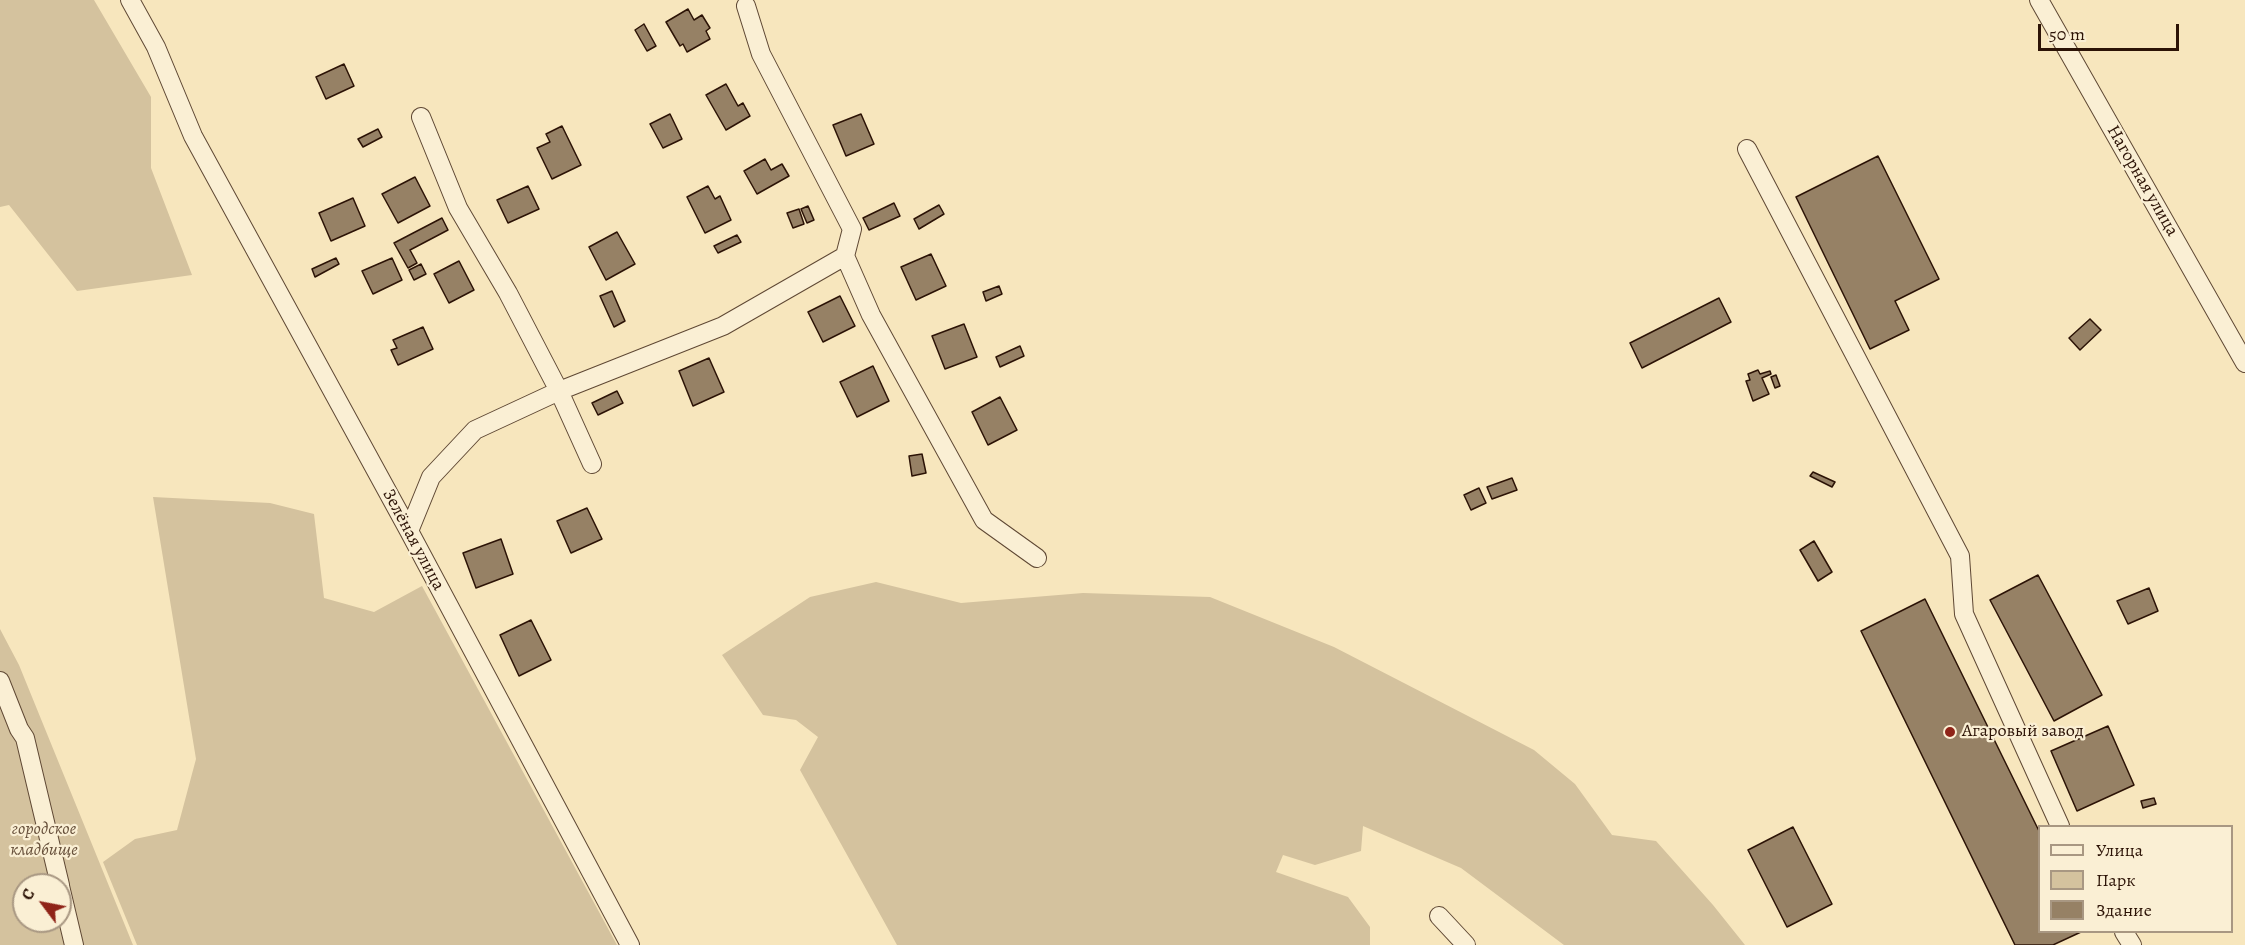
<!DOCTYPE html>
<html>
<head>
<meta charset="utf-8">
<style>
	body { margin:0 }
	#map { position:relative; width:2245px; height:945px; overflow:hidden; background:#f7e6bd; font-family:Alegreya,serif }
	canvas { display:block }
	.legend { position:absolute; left:2038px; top:825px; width:195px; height:108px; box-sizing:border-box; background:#faefd4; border:2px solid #a89782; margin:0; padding:8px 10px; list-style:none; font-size:18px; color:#2c1306 }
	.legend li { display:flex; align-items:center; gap:12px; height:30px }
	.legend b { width:30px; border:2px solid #a89782 }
	.north { position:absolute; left:12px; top:873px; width:60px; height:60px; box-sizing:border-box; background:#faefd4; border:2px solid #a89782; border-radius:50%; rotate:302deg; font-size:16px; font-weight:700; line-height:24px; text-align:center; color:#2c1306 }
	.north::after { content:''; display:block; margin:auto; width:21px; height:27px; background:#8f2418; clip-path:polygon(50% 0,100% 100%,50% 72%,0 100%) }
	.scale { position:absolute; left:2038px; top:24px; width:141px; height:27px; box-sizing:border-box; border:3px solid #2c1306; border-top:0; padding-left:8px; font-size:18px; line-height:21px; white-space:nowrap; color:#2c1306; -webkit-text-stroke:4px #faefd4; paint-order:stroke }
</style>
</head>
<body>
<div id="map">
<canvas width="2245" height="945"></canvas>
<ul class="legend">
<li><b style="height:8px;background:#faefd4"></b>Улица</li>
<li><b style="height:16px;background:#d4c29e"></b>Парк</li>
<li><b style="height:16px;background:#968165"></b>Здание</li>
</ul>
<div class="north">С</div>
<div class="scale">50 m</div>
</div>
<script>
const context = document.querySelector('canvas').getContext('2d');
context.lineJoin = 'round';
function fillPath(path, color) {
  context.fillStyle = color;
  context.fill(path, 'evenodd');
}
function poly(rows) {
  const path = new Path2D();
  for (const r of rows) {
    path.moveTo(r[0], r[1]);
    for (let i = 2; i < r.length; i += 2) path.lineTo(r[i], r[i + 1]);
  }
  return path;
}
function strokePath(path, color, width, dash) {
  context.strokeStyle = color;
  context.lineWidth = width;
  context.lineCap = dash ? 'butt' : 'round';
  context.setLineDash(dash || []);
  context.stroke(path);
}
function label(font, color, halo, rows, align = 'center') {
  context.font = font + ' Alegreya,serif';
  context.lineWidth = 4.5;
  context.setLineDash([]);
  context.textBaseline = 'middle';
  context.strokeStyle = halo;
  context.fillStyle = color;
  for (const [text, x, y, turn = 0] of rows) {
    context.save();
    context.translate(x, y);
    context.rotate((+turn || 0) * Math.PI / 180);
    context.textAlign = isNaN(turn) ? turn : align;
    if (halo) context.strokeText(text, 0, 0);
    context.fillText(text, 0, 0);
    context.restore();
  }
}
const green = poly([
	[0,0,94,0,151,97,151,168,192,275,77,291,9,205,0,207],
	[153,497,270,503,314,514,324,598,374,612,422,586,617,945,137,945,103,862,135,839,177,830,196,759],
	[876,582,961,603,1083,593,1210,597,1334,647,1534,750,1575,784,1612,835,1656,841,1713,905,1745,945,1564,945,1461,868,1363,826,1361,851,1315,865,1283,855,1276,872,1348,897,1370,927,1370,945,897,945,800,770,818,737,796,720,763,715,722,655,810,597],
	[0,629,19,665,133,945,0,945],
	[24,885,60,885,60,921,24,921]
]);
const building = poly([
	[688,9,694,20,702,15,710,28,706,31,710,39,687,52,683,44,680,46,666,22,688,9],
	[644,24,656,46,647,51,635,30,644,24],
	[344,64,354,86,326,99,316,77,344,64],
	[726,84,738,106,743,103,750,116,726,130,706,95,726,84],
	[670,114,682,139,663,148,650,124,670,114],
	[861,114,874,144,846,156,833,125,861,114],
	[562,126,581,165,552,179,537,148,550,142,546,134,562,126],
	[378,129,382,137,363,147,358,139,378,129],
	[1878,156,1939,279,1895,301,1909,330,1870,349,1796,197,1878,156],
	[765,159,771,170,782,164,789,176,757,194,744,171,765,159],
	[415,177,430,206,398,223,382,194,415,177],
	[528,186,539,209,508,223,497,200,528,186],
	[708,186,715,199,720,196,731,220,705,233,687,197,708,186],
	[353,198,365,226,331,241,319,213,353,198],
	[894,203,900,216,869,230,863,218,894,203],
	[939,205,944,214,919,229,914,219,939,205],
	[808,206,814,220,807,223,801,209,808,206],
	[799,209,804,224,793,228,787,213,799,209],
	[442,218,448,230,410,250,417,263,408,268,394,243,442,218],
	[617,232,635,264,606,280,589,247,617,232],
	[737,235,741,242,718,253,714,246,737,235],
	[931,254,946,286,916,300,901,267,931,254],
	[336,258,339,264,315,277,312,269,336,258],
	[392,258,402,280,373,294,362,271,392,258],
	[459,261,474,290,449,303,434,274,459,261],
	[421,264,426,274,414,280,409,270,421,264],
	[999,286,1002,294,986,301,983,292,999,286],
	[612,291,625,321,614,327,600,296,612,291],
	[840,296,855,326,823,342,808,312,840,296],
	[1719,298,1731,322,1642,368,1630,343,1719,298],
	[2090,319,2101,330,2080,350,2069,338,2090,319],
	[964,324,977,357,945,369,932,336,964,324],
	[423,327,433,349,398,365,391,350,397,348,393,340,423,327],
	[1020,346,1024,356,1000,367,996,357,1020,346],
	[709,358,724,392,693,406,679,371,709,358],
	[873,366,889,401,857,417,840,382,873,366],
	[1758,370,1760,374,1770,371,1771,374,1762,378,1769,394,1753,401,1746,381,1750,380,1748,374,1758,370],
	[1776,375,1780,386,1775,388,1771,377,1776,375],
	[617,391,623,403,598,415,592,403,617,391],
	[1000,397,1017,430,988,445,972,412,1000,397],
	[922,454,926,473,912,476,909,456,922,454],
	[1813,472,1835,482,1832,487,1810,476,1813,472],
	[1512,478,1517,490,1492,499,1487,487,1512,478],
	[1479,488,1486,503,1471,510,1464,495,1479,488],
	[587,508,602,539,571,553,557,521,587,508],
	[501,539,513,574,476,588,463,553,501,539],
	[1814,541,1832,572,1818,581,1800,550,1814,541],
	[2038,575,2102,695,2054,721,1990,600,2038,575],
	[2149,588,2158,611,2128,624,2117,601,2149,588],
	[1925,599,2040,833,2040,932,2081,932,2053,945,2015,945,1861,631,1925,599],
	[531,620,551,660,519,676,500,635,531,620],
	[2108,726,2134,785,2077,811,2051,751,2108,726],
	[2154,798,2156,804,2143,808,2141,801,2154,798],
	[1793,827,1832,904,1787,927,1748,850,1793,827]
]);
const minor = poly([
	[130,0,156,47,193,136,409,531,630,945],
	[2039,0,2245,363],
	[746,6,761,54,852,229,845,256,871,315,984,520,1037,558],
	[421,117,458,208,508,293,559,391,592,464],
	[1747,149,1960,556,1964,614,2060,826],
	[409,531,431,477,475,430,559,391,723,326,845,256],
	[0,681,19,729,25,738,60,885],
	[60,886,74,945],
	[1439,916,1466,945],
	[2124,932,2132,945]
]);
const markers = [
	[1950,732,6,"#8f2418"]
];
const streetNames = [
	["Нагорная улица",2142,181,60],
	["Зелёная улица",413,540,62]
];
const poiNames = [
	["Агаровый завод",1962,732]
];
const parkNames = [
	["городское",44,830],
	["кладбище",44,851]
];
fillPath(green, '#d4c29e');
fillPath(building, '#968165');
strokePath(building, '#2c1306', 1.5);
strokePath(minor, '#5f4834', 20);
strokePath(minor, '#faefd4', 18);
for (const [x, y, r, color] of markers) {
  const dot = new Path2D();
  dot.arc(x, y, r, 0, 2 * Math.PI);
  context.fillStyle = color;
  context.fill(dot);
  strokePath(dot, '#faefd4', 2);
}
label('18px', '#2c1306', '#faefd4', streetNames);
label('18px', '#2c1306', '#faefd4', poiNames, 'left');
label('italic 18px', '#67503b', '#faefd4', parkNames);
</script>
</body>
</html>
